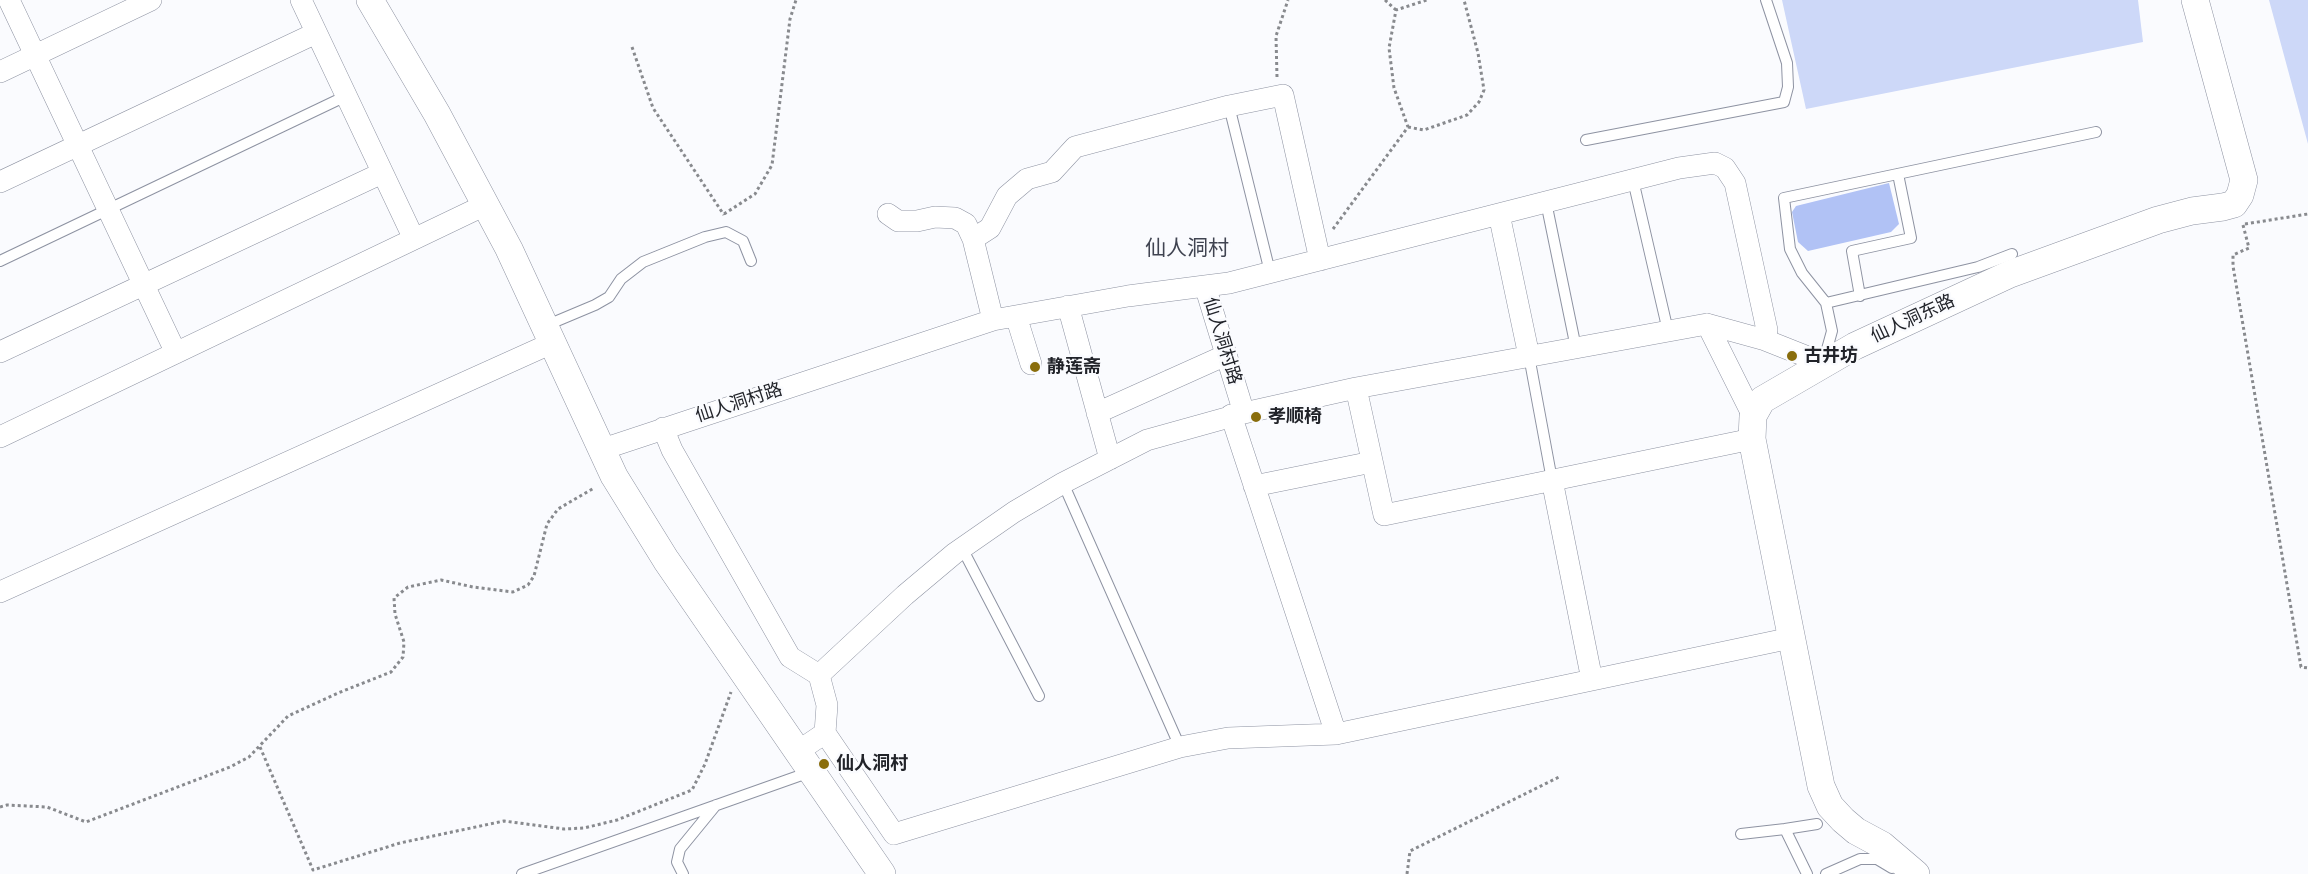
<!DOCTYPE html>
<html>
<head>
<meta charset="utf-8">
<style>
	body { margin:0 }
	canvas { display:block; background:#fafbfe }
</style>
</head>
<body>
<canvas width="2308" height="874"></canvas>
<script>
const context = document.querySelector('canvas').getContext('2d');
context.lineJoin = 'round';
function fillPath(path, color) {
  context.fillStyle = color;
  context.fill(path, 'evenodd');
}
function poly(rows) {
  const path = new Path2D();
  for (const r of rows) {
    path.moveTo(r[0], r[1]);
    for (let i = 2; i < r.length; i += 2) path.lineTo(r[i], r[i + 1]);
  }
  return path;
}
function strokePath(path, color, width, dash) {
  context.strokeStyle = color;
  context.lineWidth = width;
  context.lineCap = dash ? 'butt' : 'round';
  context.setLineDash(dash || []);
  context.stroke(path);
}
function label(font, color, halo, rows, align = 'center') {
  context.font = font + ' Manrope,"Noto Sans SC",sans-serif';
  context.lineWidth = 5;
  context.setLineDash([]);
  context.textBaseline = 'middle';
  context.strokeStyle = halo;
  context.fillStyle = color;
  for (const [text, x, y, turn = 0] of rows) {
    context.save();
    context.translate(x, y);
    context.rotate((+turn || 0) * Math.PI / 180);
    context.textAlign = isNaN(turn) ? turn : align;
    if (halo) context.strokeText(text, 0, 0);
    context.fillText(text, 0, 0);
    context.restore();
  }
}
const green = poly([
	[1782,0,2138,0,2143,42,1806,109],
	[2269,0,2308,0,2308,144]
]);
const water = poly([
	[1889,183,1899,224,1891,232,1808,251,1798,242,1792,212,1796,206]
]);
const path = poly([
	[1385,0,1396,10],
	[632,47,653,108,724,215],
	[1277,77,1276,36,1288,0],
	[1408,127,1424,130,1467,115,1479,102,1484,90,1478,53,1464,0],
	[724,214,755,194,772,165,790,19,796,0],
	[2245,224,2308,214],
	[2243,225,2249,248,2233,255,2233,266,2301,667,2308,668],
	[1333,229,1408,127,1394,88,1389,48,1396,10,1427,0],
	[260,747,313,870,400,843,504,821,564,829,584,828,617,820,692,790,705,764,731,692],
	[0,807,7,805,47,807,86,822,230,767,249,757,288,716,338,693,391,672,403,657,404,642,395,614,394,598,408,587,441,580,473,587,513,592,528,585,534,576,547,524,558,509,594,488],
	[1407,874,1410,851,1561,776]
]);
const service = poly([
	[1229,106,1270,272],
	[1586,140,1784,102,1788,87,1787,63,1766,0],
	[1633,180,1668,331],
	[1546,202,1576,348],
	[0,261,346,96],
	[1860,296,1852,251,1911,238,1898,174],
	[1826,303,1978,267,2012,254],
	[545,326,595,305,609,297,621,279,643,262,705,237,726,232,743,241,751,261],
	[1529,356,1552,480],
	[1824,360,1832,331,1826,303,1802,273,1790,249,1784,198,2096,132],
	[1063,483,1180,747],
	[962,548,1039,696],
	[1785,829,1817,824],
	[1741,834,1785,829,1807,874],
	[522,874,810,772],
	[683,874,677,862,680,849,716,805],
	[1826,874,1860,859,1877,859,1892,868]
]);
const minor = poly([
	[9,0,176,353],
	[0,72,151,0],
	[0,182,316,33],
	[888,214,898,221,917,221,935,217,955,218,966,224,973,239,993,320],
	[1499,214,1529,356],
	[414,239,485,205],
	[973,239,990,228,1007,196,1027,179,1052,172,1075,147,1229,106,1283,95,1320,260],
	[1205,286,1229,283,1679,168,1715,163,1725,168,1735,183,1767,330,1765,340],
	[1068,306,1110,459],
	[1016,316,1031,364],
	[1707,324,1765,340,1823,363],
	[0,352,382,173],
	[1356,388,1384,515,1752,439],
	[1097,413,1226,355],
	[1231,415,1336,734],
	[663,428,672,450,790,657,819,675],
	[0,437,414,239,301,0],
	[600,450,993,320,1128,296,1205,286,1244,413,1356,388,1707,324,1753,416],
	[1552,480,1592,680],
	[1254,486,1372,462],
	[0,592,552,343],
	[825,733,827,705,819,675,905,595,955,553,1014,512,1063,483,1147,440,1244,413],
	[797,752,825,733,894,834,1180,747,1228,738,1336,734,1791,638]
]);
const tertiary = poly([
	[370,0,437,114,509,249,614,476,666,560,882,874],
	[1916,874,1882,845,1856,831,1843,820,1830,806,1821,786,1752,439,1753,416,1762,400,1855,346,2010,274,2158,220,2192,211,2223,207,2234,204,2240,195,2244,180,2195,0]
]);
const markers = [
	[1792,356,6,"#896d0c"],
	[1035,367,6,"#896d0c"],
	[1256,417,6,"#896d0c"],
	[824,764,6,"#896d0c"]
];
const streetNames = [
	["仙人洞东路",1913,319,-25],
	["仙人洞村路",1222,341,73],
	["仙人洞村路",739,403,-18]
];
const poiNames = [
	["古井坊",1804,356],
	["静莲斋",1047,367],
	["孝顺椅",1268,417],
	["仙人洞村",836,764]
];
const quarterNames = [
	["仙人洞村",1187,249]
];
fillPath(green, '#cdd8f8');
fillPath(water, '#b1c2f5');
strokePath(service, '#8e93a2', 12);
strokePath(minor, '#8e93a2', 22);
strokePath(tertiary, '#8e93a2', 28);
strokePath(path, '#888a8e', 3, [3, 3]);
strokePath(service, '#fff', 10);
strokePath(minor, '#fff', 21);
strokePath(tertiary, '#fff', 27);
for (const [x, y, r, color] of markers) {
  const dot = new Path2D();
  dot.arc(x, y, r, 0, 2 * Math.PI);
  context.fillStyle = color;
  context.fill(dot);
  strokePath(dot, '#fafbfe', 2);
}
label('18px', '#212329', '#fafbfe', streetNames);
label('bold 18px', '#212329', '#fafbfe', poiNames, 'left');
label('21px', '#404451', '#fafbfe', quarterNames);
</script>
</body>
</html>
